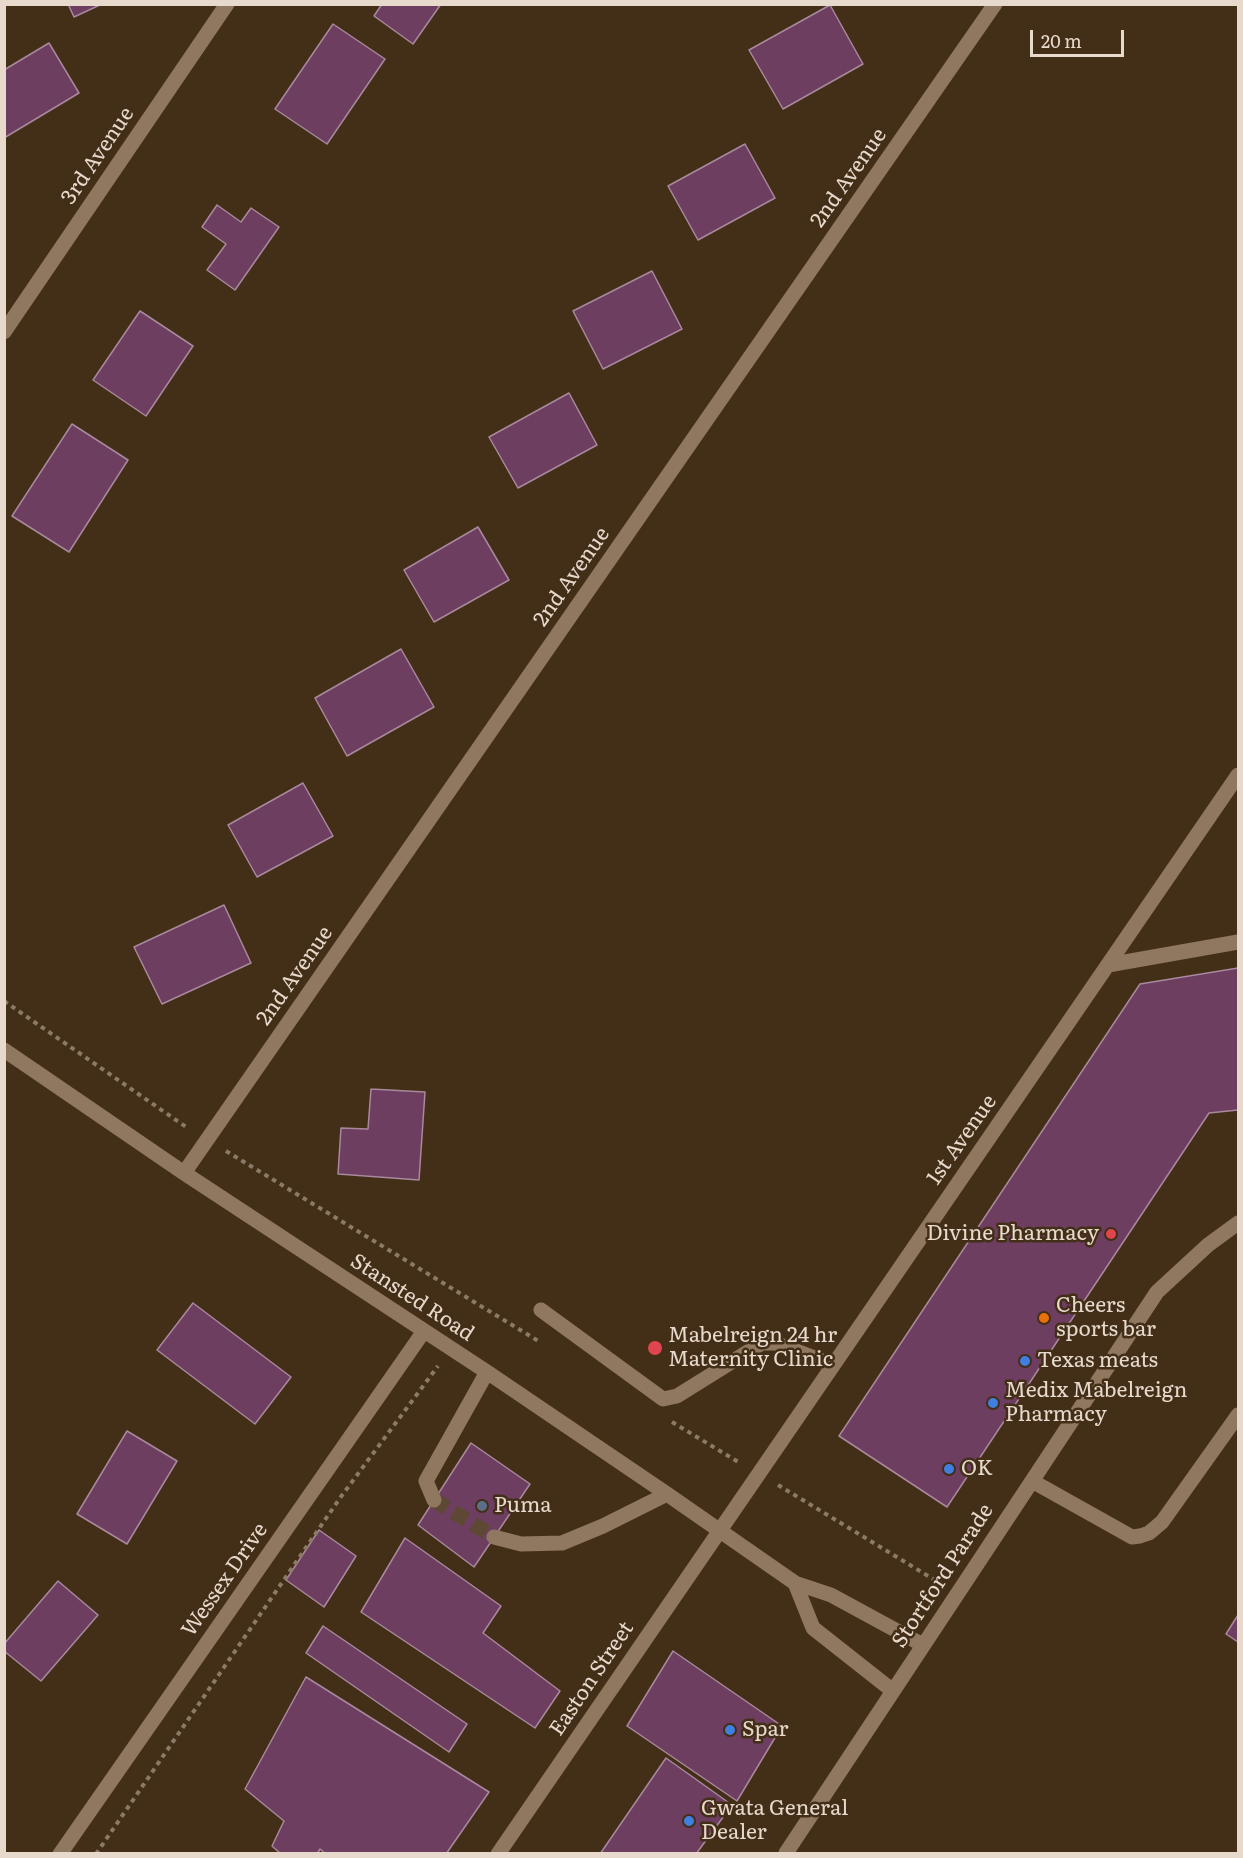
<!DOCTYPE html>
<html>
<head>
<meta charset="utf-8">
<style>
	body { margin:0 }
	#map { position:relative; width:1243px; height:1858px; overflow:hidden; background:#432e18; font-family:Literata,serif }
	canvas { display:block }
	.frame { position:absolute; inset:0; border:6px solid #e7d9cc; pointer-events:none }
	.scale { position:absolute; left:1030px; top:30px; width:94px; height:27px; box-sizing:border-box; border:3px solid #e7d9cc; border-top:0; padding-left:8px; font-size:18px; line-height:21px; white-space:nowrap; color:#e7d9cc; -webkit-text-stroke:4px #432e18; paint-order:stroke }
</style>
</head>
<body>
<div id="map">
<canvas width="1243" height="1858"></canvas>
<div class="frame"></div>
<div class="scale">20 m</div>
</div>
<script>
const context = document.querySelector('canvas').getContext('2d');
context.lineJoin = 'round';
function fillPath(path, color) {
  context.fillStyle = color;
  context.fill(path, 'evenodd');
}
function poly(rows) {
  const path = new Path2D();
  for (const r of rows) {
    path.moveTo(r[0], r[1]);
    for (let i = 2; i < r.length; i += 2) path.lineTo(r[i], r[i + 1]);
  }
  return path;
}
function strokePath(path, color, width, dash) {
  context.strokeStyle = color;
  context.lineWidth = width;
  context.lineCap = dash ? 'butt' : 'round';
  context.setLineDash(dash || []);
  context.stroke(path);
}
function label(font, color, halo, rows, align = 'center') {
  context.font = font + ' Literata,serif';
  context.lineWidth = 5;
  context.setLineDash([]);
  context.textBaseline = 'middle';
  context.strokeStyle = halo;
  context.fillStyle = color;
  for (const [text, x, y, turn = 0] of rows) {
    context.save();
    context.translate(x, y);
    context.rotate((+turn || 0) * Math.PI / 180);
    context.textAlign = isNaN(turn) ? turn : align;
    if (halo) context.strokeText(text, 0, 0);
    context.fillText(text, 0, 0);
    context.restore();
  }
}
const building = poly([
	[68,4,102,4,74,17,68,4],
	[382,4,441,4,413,44,374,16,382,4],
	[830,5,863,64,783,109,749,50,830,5],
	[333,24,385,59,327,144,275,109,333,24],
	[49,43,79,93,4,138,4,70,49,43],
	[745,144,775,198,698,240,668,186,745,144],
	[217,205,241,222,251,208,279,227,235,290,207,270,226,244,202,227,217,205],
	[652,271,682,329,603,369,573,311,652,271],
	[140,311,193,346,146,416,93,380,140,311],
	[569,393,597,445,518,488,489,437,569,393],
	[72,424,128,460,69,552,12,516,72,424],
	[478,527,509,580,434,622,404,570,478,527],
	[401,649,434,707,347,756,315,698,401,649],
	[303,783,333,836,257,877,228,825,303,783],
	[224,905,251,963,162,1004,134,947,224,905],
	[1238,968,1238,1110,1209,1113,947,1507,839,1436,1140,984,1238,968],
	[371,1089,425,1092,419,1180,338,1174,341,1128,368,1129,371,1089],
	[193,1303,291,1377,255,1424,157,1350,193,1303],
	[127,1431,177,1461,127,1544,77,1514,127,1431],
	[471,1443,530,1484,474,1567,418,1525,471,1443],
	[319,1530,356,1556,324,1607,286,1580,319,1530],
	[405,1538,501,1606,483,1633,560,1691,535,1728,361,1612,405,1538],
	[58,1581,98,1615,41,1681,4,1651,4,1644,58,1581],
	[1238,1615,1238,1642,1226,1634,1238,1615],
	[323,1626,467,1724,449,1752,306,1653,323,1626],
	[673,1651,782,1726,737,1801,627,1726,673,1651],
	[306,1677,489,1792,446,1854,326,1854,320,1849,317,1854,281,1854,272,1846,284,1821,245,1789,306,1677],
	[666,1758,732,1805,696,1854,600,1854,666,1758]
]);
const minorTunnel = poly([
	[434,1500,494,1537]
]);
const path = poly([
	[4,1001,189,1129],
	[226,1151,540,1342],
	[672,1422,740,1463],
	[778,1485,938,1582],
	[96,1854,340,1498,438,1366]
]);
const minor = poly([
	[4,332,227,4],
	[1108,965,1238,942],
	[4,1050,184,1173,487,1372,667,1494,795,1583,831,1595,923,1645],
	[184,1173,995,4],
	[541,1310,663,1399,677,1396,762,1343,775,1343,833,1365],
	[1032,1481,1132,1537,1140,1536,1149,1533,1162,1522,1238,1415],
	[434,1500,426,1481,487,1372],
	[494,1537,521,1544,562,1543,603,1526,667,1494],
	[795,1583,813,1628,893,1691],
	[786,1853,1157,1292,1208,1245,1238,1223],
	[60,1854,424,1331],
	[498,1854,1238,775]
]);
const markers = [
	[1111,1234,6,"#e0444e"],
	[1044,1318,6,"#e8710a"],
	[655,1348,8,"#e0444e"],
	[1025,1361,6,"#3f7fe0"],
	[993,1403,6,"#3f7fe0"],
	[949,1469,6,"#3f7fe0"],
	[482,1506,6,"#5c6f8a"],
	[730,1730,6,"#3f7fe0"],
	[689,1821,6,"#3f7fe0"]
];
const streetNames = [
	["3rd Avenue",98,156,-56],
	["2nd Avenue",849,178,-55],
	["2nd Avenue",572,577,-55],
	["2nd Avenue",295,976,-55],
	["1st Avenue",962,1140,-55],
	["Stansted Road",412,1298,33],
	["Stortford Parade",943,1576,-57],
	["Wessex Drive",225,1580,-55],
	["Easton Street",592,1679,-56]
];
const poiNames = [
	["Divine Pharmacy",1099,1234,"right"],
	["Cheers",1056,1306],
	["sports bar",1056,1330],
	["Mabelreign 24 hr",668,1336],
	["Maternity Clinic",668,1360],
	["Texas meats",1037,1361],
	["Medix Mabelreign",1005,1391],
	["Pharmacy",1005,1415],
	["OK",961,1469],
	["Puma",494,1506],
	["Spar",742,1730],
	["Gwata General",701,1809],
	["Dealer",701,1833]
];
fillPath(building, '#6d3e5f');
strokePath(building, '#a8899d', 1.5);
strokePath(minorTunnel, '#5c4833', 15, [15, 8]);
strokePath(path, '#8c7a68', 4, [4.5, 4.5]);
strokePath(minor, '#90775f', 15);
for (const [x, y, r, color] of markers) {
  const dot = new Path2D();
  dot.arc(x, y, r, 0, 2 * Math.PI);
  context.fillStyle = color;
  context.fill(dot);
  strokePath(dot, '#432e18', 2);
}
label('21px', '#e7d9cc', '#432e18', streetNames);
label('21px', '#e7d9cc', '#432e18', poiNames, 'left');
</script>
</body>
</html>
